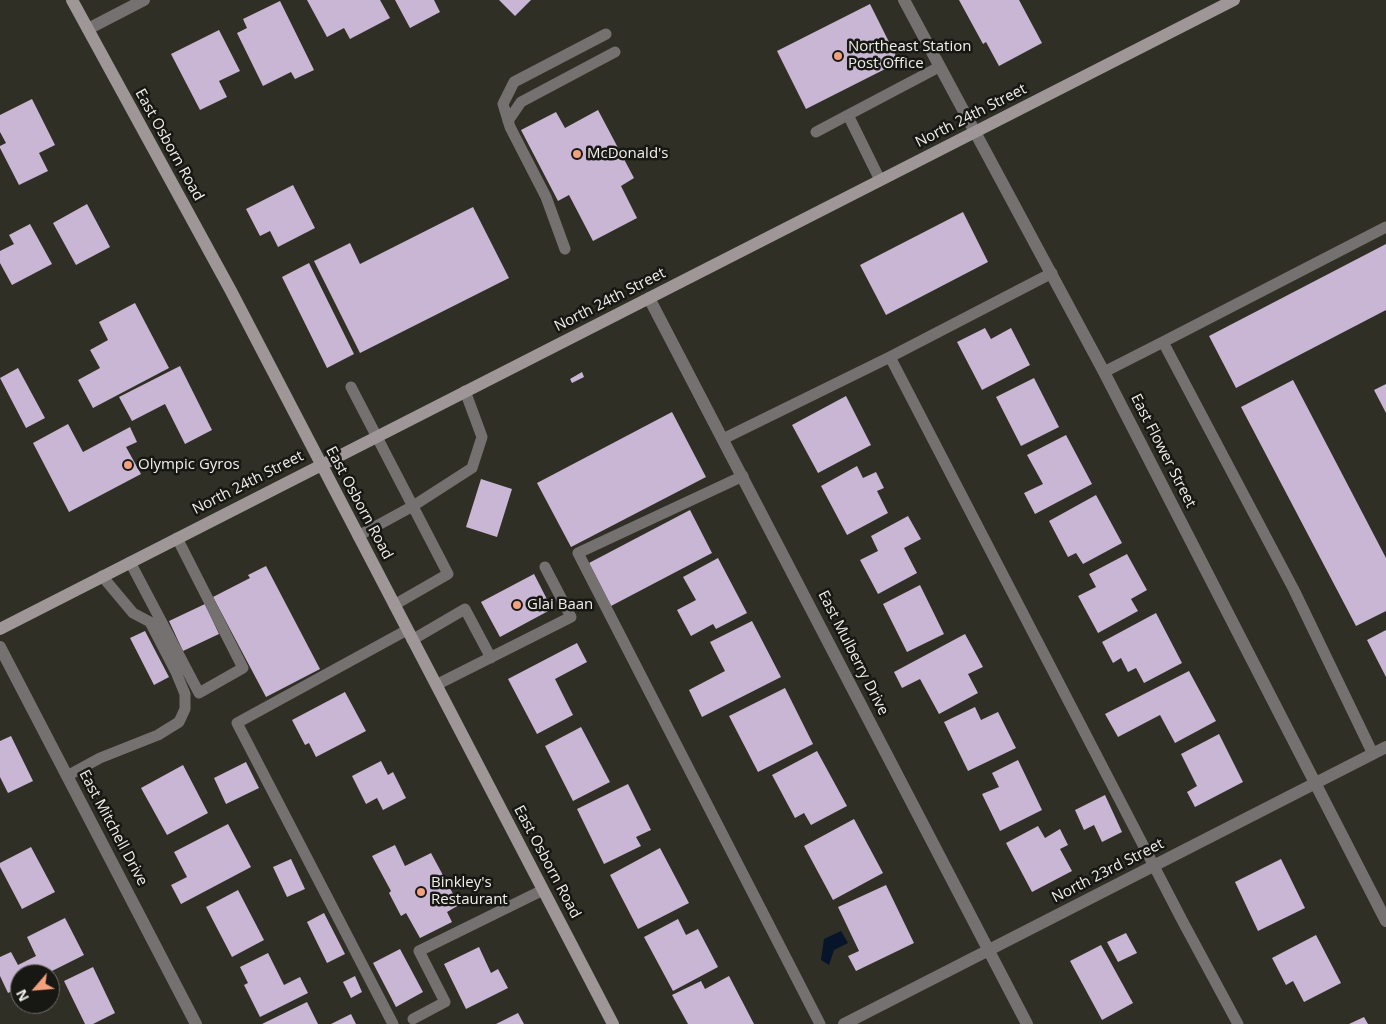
<!DOCTYPE html>
<html>
<head>
<meta charset="utf-8">
<style>
	body { margin:0 }
	#map { position:relative; width:1386px; height:1024px; overflow:hidden; background:#302f26; font-family:"Open Sans",sans-serif }
	canvas { display:block }
	.north { position:absolute; left:10px; top:964px; width:50px; height:50px; box-sizing:border-box; background:#171713; border:1px solid #6e6d69; border-radius:50%; rotate:243deg; font-size:14px; font-weight:700; line-height:20px; text-align:center; color:#f1efea }
	.north::after { content:''; display:block; margin:auto; width:18px; height:22px; background:#f1a17d; clip-path:polygon(50% 0,100% 100%,50% 72%,0 100%) }
</style>
</head>
<body>
<div id="map">
<canvas width="1386" height="1024"></canvas>
<div class="north">N</div>
</div>
<script>
const context = document.querySelector('canvas').getContext('2d');
context.lineJoin = 'round';
function fillPath(path, color) {
  context.fillStyle = color;
  context.fill(path, 'evenodd');
}
function poly(rows) {
  const path = new Path2D();
  for (const r of rows) {
    path.moveTo(r[0], r[1]);
    for (let i = 2; i < r.length; i += 2) path.lineTo(r[i], r[i + 1]);
  }
  return path;
}
function strokePath(path, color, width, dash) {
  context.strokeStyle = color;
  context.lineWidth = width;
  context.lineCap = dash ? 'butt' : 'round';
  context.setLineDash(dash || []);
  context.stroke(path);
}
function label(font, color, halo, rows, align = 'center') {
  context.font = font + ' "Open Sans",sans-serif';
  context.lineWidth = 5;
  context.setLineDash([]);
  context.textBaseline = 'middle';
  context.strokeStyle = halo;
  context.fillStyle = color;
  for (const [text, x, y, turn = 0] of rows) {
    context.save();
    context.translate(x, y);
    context.rotate((+turn || 0) * Math.PI / 180);
    context.textAlign = isNaN(turn) ? turn : align;
    if (halo) context.strokeText(text, 0, 0);
    context.fillText(text, 0, 0);
    context.restore();
  }
}
const water = poly([
	[841,931,848,943,834,950,829,965,821,960,824,939]
]);
const building = poly([
	[307,0,380,0,390,18,350,39,344,28,327,37],
	[395,0,434,0,440,12,410,28],
	[499,0,531,0,515,16],
	[959,0,1019,0,1042,43,999,66,986,42,983,44],
	[280,1,314,70,295,79,291,72,263,86,237,33,247,28,243,19],
	[870,4,899,62,806,109,777,51],
	[219,30,240,71,219,81,227,97,200,110,171,54],
	[32,99,55,145,39,153,48,171,19,185,0,148,0,146,6,143,0,132,0,115],
	[598,110,634,178,621,186,637,218,593,241,569,195,558,201,521,130,556,112,565,128],
	[293,185,315,228,278,247,270,231,260,236,246,209],
	[87,204,110,247,76,265,53,223],
	[473,207,509,278,360,353,314,261,350,243,360,264],
	[963,212,988,262,886,315,860,265],
	[30,224,52,264,12,285,0,263,0,251,14,244,9,235],
	[1386,244,1386,310,1236,388,1209,336],
	[309,263,354,354,327,368,282,277],
	[135,303,169,368,93,408,78,380,100,368,90,350,108,340,99,322],
	[985,328,991,339,1011,328,1030,365,982,390,957,342],
	[180,366,212,430,185,444,165,404,132,421,119,397],
	[18,368,45,418,26,428,0,378],
	[582,372,584,377,572,383,570,379],
	[1034,378,1059,427,1021,446,996,397],
	[1293,380,1386,558,1386,611,1356,626,1241,407],
	[1386,384,1386,413,1374,390],
	[846,396,871,445,818,473,792,425],
	[672,412,706,477,571,547,537,483],
	[68,424,83,452,130,427,137,442,126,447,141,474,69,512,33,443],
	[1066,435,1092,484,1035,514,1024,493,1043,484,1027,455],
	[857,466,863,478,876,472,884,488,877,491,888,513,847,535,821,486],
	[481,479,512,489,497,537,466,527],
	[1096,495,1122,543,1083,564,1076,553,1068,557,1049,521],
	[690,510,712,553,611,606,589,563],
	[908,516,921,539,904,548,917,573,878,594,860,560,878,551,871,536],
	[1127,554,1147,590,1131,599,1138,611,1098,633,1078,596,1096,587,1089,574],
	[718,558,747,613,716,629,713,624,691,636,677,610,696,600,683,577],
	[266,566,320,669,266,697,213,597,250,578,248,575],
	[534,574,552,609,500,637,481,602],
	[920,585,944,634,907,652,883,604],
	[205,604,219,634,183,651,169,621],
	[1156,613,1182,663,1144,683,1136,668,1128,672,1121,658,1113,663,1102,642],
	[752,621,781,677,702,717,689,690,725,671,710,642],
	[1386,630,1386,677,1367,640],
	[145,631,169,677,154,685,130,638],
	[965,634,983,667,968,674,978,693,939,714,920,679,902,688,894,672],
	[577,643,587,662,555,679,573,715,537,734,508,679],
	[1189,671,1216,721,1175,743,1160,715,1118,737,1105,714],
	[785,688,813,744,758,772,729,716],
	[345,692,366,731,316,757,309,743,305,745,292,720],
	[975,707,981,720,998,712,1016,748,968,771,944,722],
	[581,727,610,782,573,801,545,746],
	[1219,734,1243,782,1195,807,1187,792,1197,786,1181,754],
	[11,736,33,781,8,793,0,777,0,741],
	[817,751,847,806,811,825,804,813,795,818,772,775],
	[1018,760,1042,810,1000,831,982,794,999,787,992,773],
	[381,761,388,775,393,772,406,798,383,810,377,798,366,804,352,776],
	[246,762,259,788,226,804,214,778],
	[183,765,208,813,167,835,141,788],
	[628,784,651,830,636,837,641,846,604,864,577,809],
	[1105,795,1122,832,1102,842,1094,825,1084,830,1075,810],
	[854,819,883,873,833,900,804,846],
	[228,824,251,867,181,904,171,885,187,877,174,852],
	[1038,826,1045,838,1060,829,1068,845,1060,849,1072,871,1032,892,1006,843],
	[395,845,405,866,431,853,459,905,447,912,452,922,420,938,406,913,401,916,389,893,391,891,372,856],
	[31,847,55,892,22,909,0,867,0,863],
	[660,848,689,903,638,929,610,875],
	[291,859,305,889,287,897,273,867],
	[1281,859,1305,908,1258,931,1235,882],
	[886,885,914,943,856,971,848,956,859,951,838,907],
	[238,890,264,940,232,957,206,907],
	[324,913,345,954,327,963,307,922],
	[65,918,84,955,46,974,20,974,20,987,8,993,0,976,0,957,11,952,18,965,36,956,27,937],
	[678,919,686,935,698,929,718,967,673,991,644,937],
	[1126,933,1137,953,1118,962,1107,942],
	[1316,935,1341,983,1304,1002,1293,981,1286,985,1272,958],
	[1101,945,1133,1003,1102,1020,1070,961],
	[479,947,491,973,498,969,508,988,466,1009,444,964],
	[400,949,423,992,396,1007,373,963],
	[268,953,284,985,300,977,308,993,260,1017,244,985,248,983,240,967],
	[93,967,115,1013,93,1024,85,1024,64,981],
	[355,976,362,992,351,998,343,982],
	[729,976,754,1024,688,1024,672,995,701,981,705,989],
	[307,1002,318,1024,262,1024],
	[518,1013,524,1024,496,1024],
	[351,1014,356,1024,331,1024],
	[1364,1017,1368,1024,1349,1024]
]);
const service = poly([
	[508,121,521,102,615,52],
	[816,132,848,115],
	[880,180,848,115,939,67],
	[565,249,546,197,510,127,503,104,514,82,606,34],
	[1163,342,1386,227],
	[890,357,1183,922,1238,1024],
	[1104,372,1163,342,1294,590,1373,754],
	[351,387,448,574,394,605],
	[723,439,890,357,1052,273],
	[743,476,578,553,820,1024],
	[358,536,413,506,472,468,482,437,465,391],
	[130,562,199,693,243,668,177,538],
	[412,640,465,609,491,658],
	[436,685,571,617,545,567],
	[67,776,100,758,158,735,179,722,185,709,185,694,176,672,150,622,133,613,102,576],
	[413,1019,445,1002,419,951,543,890],
	[393,1024,237,723,407,630]
]);
const minor = poly([
	[904,0,1104,372,1386,921],
	[88,29,144,0],
	[649,298,1027,1024],
	[0,647,196,1024],
	[844,1024,1386,747]
]);
const secondary = poly([
	[72,0,231,291,613,1024],
	[0,629,1234,0]
]);
const markers = [
	[838,56,5,"#f1a17d"],
	[577,154,5,"#f1a17d"],
	[128,465,5,"#f1a17d"],
	[517,605,5,"#f1a17d"],
	[421,892,5,"#f1a17d"]
];
const poiNames = [
	["Northeast Station",848,47],
	["Post Office",848,64],
	["McDonald's",587,154],
	["Olympic Gyros",138,465],
	["Glai Baan",527,605],
	["Binkley's",431,883],
	["Restaurant",431,900]
];
const streetNames = [
	["North 24th Street",971,116,-27],
	["East Osborn Road",169,145,61],
	["North 24th Street",610,300,-27],
	["East Flower Street",1163,451,63],
	["North 24th Street",248,483,-27],
	["East Osborn Road",359,503,62],
	["East Mulberry Drive",853,653,63],
	["East Mitchell Drive",113,828,62],
	["East Osborn Road",547,862,62],
	["North 23rd Street",1108,871,-27]
];
fillPath(water, '#06152a');
fillPath(building, '#c9b6d4');
strokePath(service, '#767171', 11);
strokePath(minor, '#767171', 12);
strokePath(secondary, '#9e9697', 12);
for (const [x, y, r, color] of markers) {
  const dot = new Path2D();
  dot.arc(x, y, r, 0, 2 * Math.PI);
  context.fillStyle = color;
  context.fill(dot);
  strokePath(dot, '#171713', 2);
}
label('15px', '#f1efea', '#171713', poiNames, 'left');
label('15px', '#f1efea', '#171713', streetNames);
</script>
</body>
</html>
